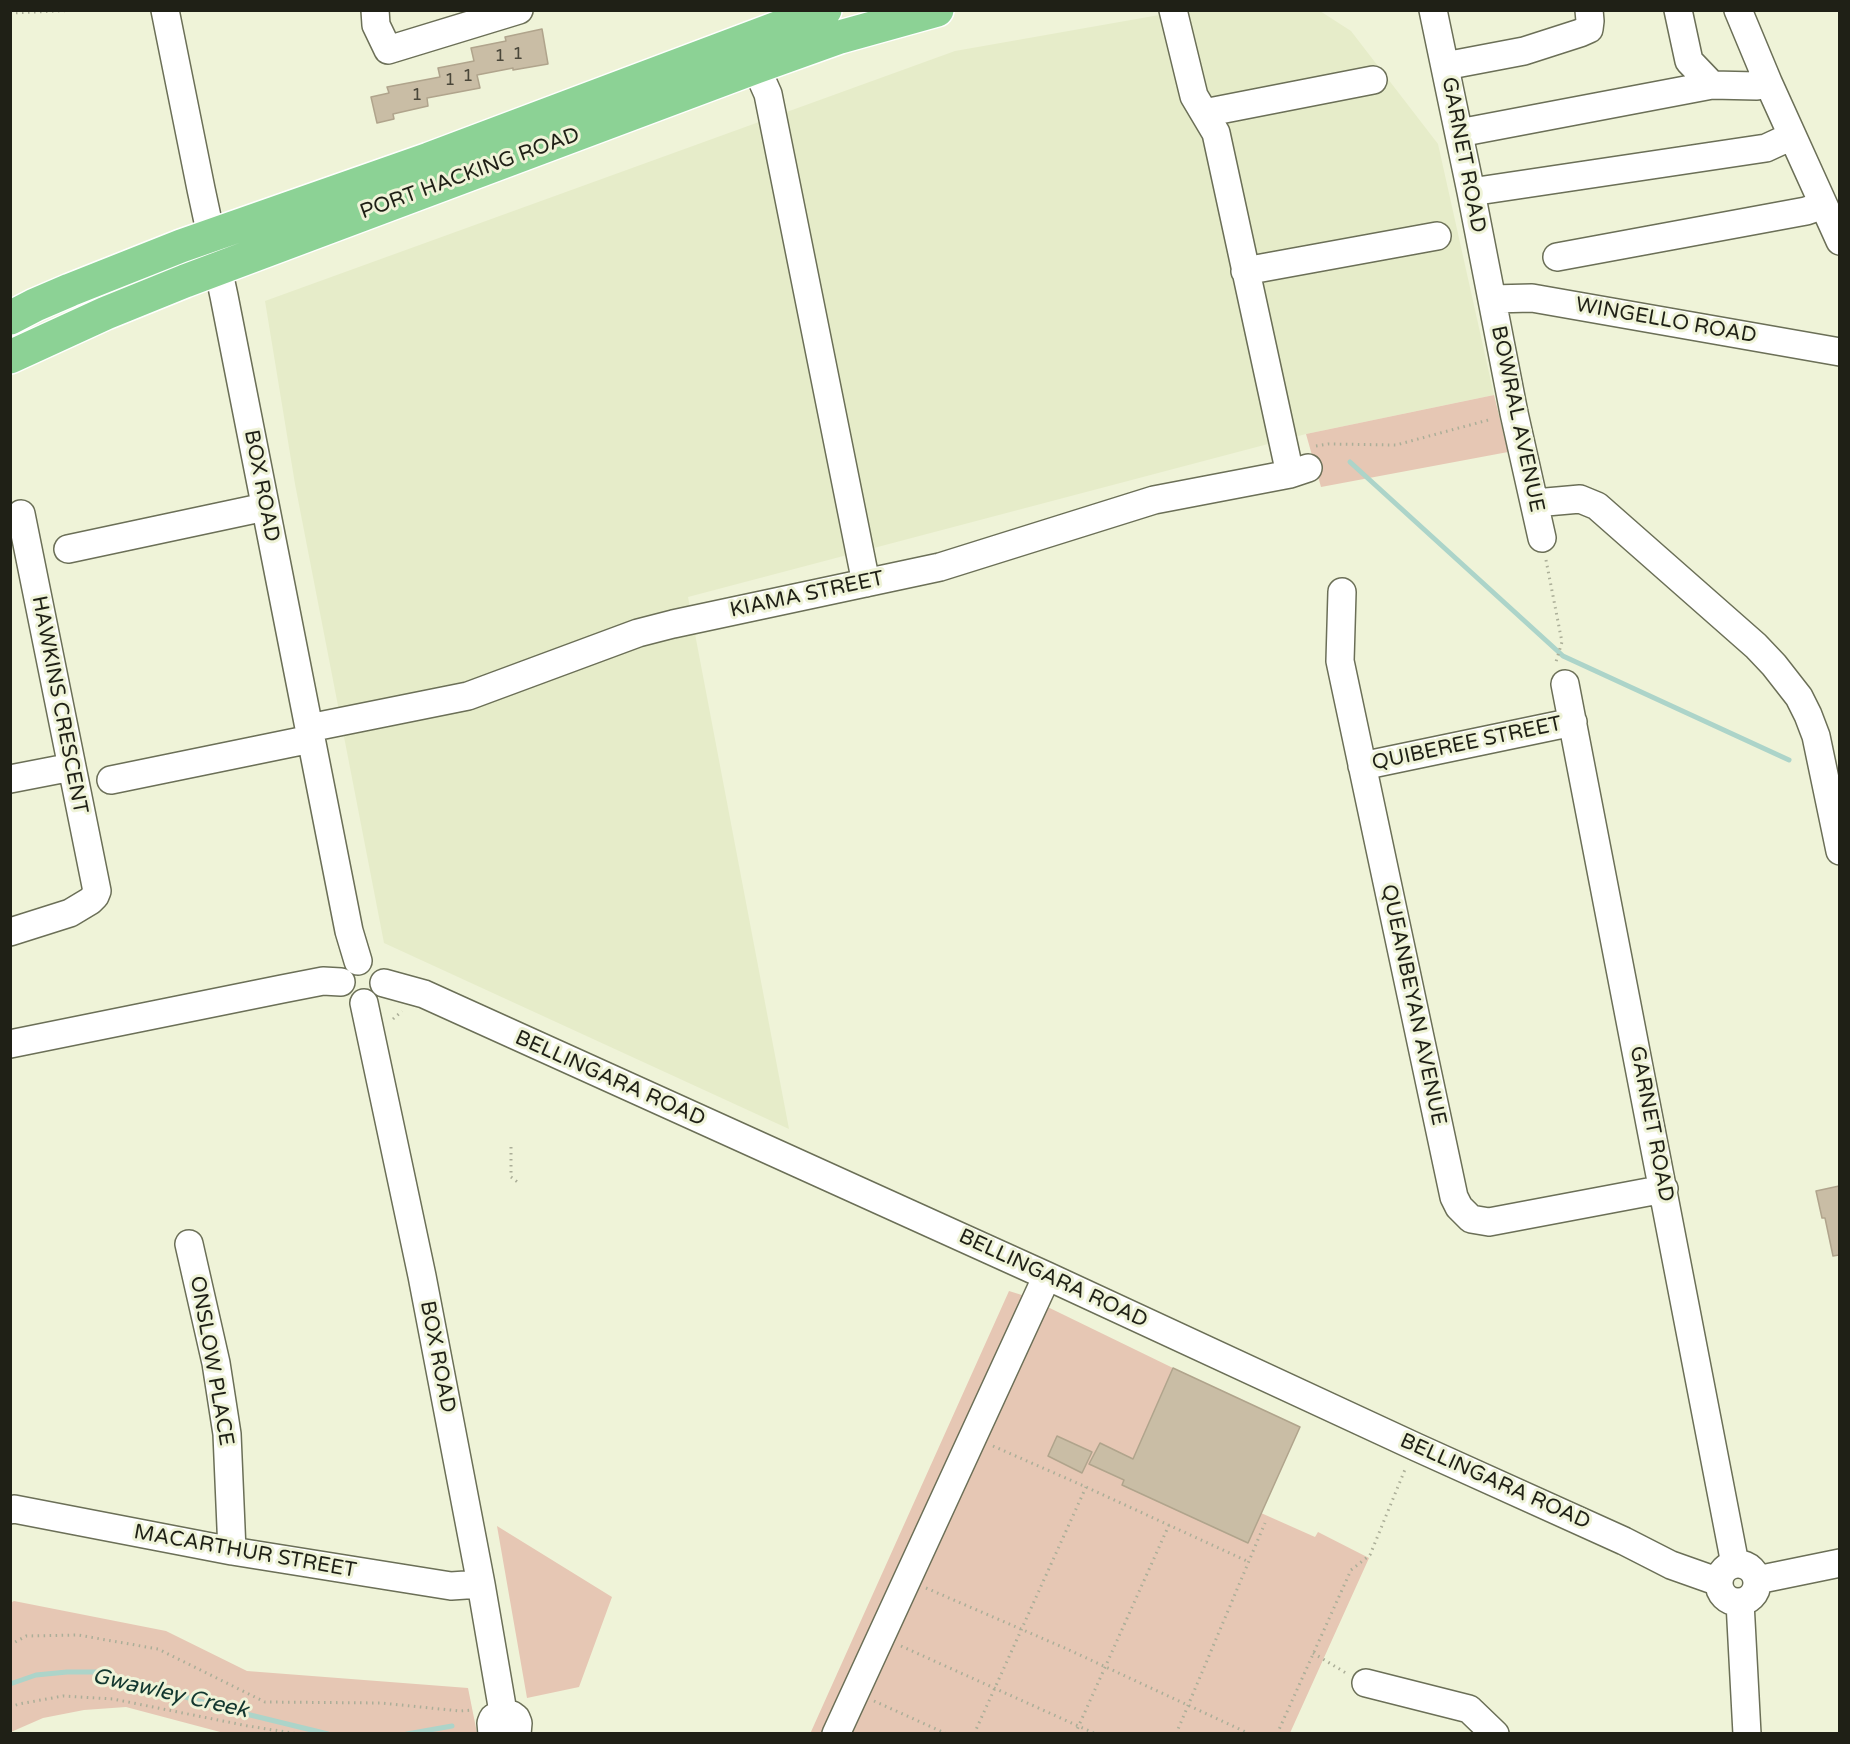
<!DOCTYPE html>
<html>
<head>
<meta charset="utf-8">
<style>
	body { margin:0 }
	#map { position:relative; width:1850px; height:1744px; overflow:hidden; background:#eff3d8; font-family:"Varela Round",sans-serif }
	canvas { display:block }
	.frame { position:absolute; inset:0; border:12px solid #1f2016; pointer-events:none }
</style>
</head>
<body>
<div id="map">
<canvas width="1850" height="1744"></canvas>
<div class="frame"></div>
</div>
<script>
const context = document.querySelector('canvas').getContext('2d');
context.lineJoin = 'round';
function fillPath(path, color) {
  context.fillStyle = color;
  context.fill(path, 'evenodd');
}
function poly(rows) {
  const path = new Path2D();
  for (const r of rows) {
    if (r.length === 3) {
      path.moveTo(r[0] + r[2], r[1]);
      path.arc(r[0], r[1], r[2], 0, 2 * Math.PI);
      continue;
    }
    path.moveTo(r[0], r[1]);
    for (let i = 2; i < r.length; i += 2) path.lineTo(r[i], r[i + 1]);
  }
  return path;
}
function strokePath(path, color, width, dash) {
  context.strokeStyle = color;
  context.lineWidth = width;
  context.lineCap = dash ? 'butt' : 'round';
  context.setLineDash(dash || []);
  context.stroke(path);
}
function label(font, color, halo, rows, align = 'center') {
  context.font = font + ' "Varela Round",sans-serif';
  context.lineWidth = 6;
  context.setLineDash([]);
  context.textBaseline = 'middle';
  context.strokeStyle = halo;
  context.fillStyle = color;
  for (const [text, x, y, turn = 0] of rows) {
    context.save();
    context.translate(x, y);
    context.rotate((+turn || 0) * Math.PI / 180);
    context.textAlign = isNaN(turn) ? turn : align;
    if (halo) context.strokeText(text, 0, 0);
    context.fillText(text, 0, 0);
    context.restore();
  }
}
const built = poly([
	[1182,11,1320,11,1351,31,1438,144,1494,395,1306,434,688,597,789,1129,384,943,295,484,265,301,955,51]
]);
const green = poly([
	[1494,395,1508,452,1321,487,1306,434],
	[1009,1291,1025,1296,1173,1368,1122,1485,1248,1543,1261,1513,1315,1537,1318,1532,1369,1558,1290,1733,810,1734],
	[497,1526,612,1597,579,1687,527,1698],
	[14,1601,166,1631,247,1671,468,1688,477,1733,224,1733,126,1707,84,1710,43,1718,11,1732,10,1603]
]);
const stream = poly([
	[1350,462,1563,656,1789,760],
	[10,1684,36,1675,67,1672,98,1672,238,1712,328,1734],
	[407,1734,452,1726]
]);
const building = poly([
	[542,29,548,64,513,70,513,68,477,75,480,88,427,98,428,106,393,114,394,119,377,123,371,97,389,93,387,87,440,77,438,68,474,61,471,48,506,41,505,37,542,29],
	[1839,1186,1839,1255,1833,1256,1825,1218,1822,1218,1816,1191,1839,1186],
	[1173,1368,1300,1427,1248,1543,1122,1485,1124,1480,1089,1464,1100,1443,1133,1459,1173,1368],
	[1057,1436,1092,1452,1082,1473,1048,1456,1057,1436]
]);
const path = poly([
	[10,13,79,10],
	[1316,446,1328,444,1396,445,1492,419],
	[1546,560,1562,642,1555,665],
	[393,1019,402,1011],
	[511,1147,511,1177,520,1184],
	[993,1446,1086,1487,1249,1562],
	[926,1588,1067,1649,1250,1734],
	[10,1645,26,1636,78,1635,158,1649,265,1702,381,1703,460,1711,473,1710],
	[901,1646,1096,1734],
	[1313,1653,1346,1673],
	[874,1701,947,1734],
	[10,1707,19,1704,63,1696,113,1699,248,1726,299,1734],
	[974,1734,1086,1487],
	[1075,1734,1169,1525],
	[1176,1734,1265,1523],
	[1277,1734,1351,1570,1370,1555,1406,1467]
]);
const minor = poly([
	[165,10,201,189,224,296,349,931,358,961],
	[375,10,376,25,388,50,519,10],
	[1173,10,1194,96,1216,133,1290,474],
	[1433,10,1471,192,1514,413,1542,538],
	[1678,10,1689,61,1712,85,1757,86,1768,82,1840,241],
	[1738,10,1768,82],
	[1445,66,1524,51,1580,33,1589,29,1590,21,1589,10],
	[756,67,768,94,866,583],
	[1204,113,1373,80],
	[1459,133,1712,85],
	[1471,192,1766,148,1792,136],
	[1557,257,1806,211,1823,205],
	[1245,271,1437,236],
	[1492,299,1532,298,1840,352],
	[1535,503,1580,499,1597,506,1756,646,1774,665,1799,697,1808,715,1816,736,1840,851],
	[68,549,265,507],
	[1342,592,1340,661,1454,1197,1459,1207,1471,1219,1489,1222,1664,1189],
	[1565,684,1735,1564],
	[309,728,468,696,638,633,673,624,940,567,1154,500,1290,474,1308,468],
	[1362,766,1573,722],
	[10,779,72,767],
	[111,780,311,739],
	[10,932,70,913,90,901,95,896,97,891,21,514],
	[384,983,424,994,1047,1276,1416,1447,1624,1541,1671,1565,1719,1582],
	[364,1003,422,1276,481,1584,503,1712],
	[10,1044,282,989,323,981,341,982],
	[189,1244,216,1363,227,1434,232,1551],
	[10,1510,14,1509,232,1551,451,1586,481,1584],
	[1738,1583,19],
	[1757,1580,1840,1563],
	[1740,1602,1747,1734],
	[1366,1683,1469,1709,1495,1734],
	[492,1734,491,1723,493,1718,503,1712,512,1715,516,1718,518,1723,517,1734],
	[836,1734,1047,1276]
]);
const major = poly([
	[10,318,35,305,70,290,181,246,429,159,825,10],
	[10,357,106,313,185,281,756,67,840,37,937,10]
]);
const numberNames = [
	["1",518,54],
	["1",500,56],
	["1",468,76],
	["1",450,80],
	["1",417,95]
];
const streetNames = [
	["GARNET ROAD",1463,155,79],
	["PORT HACKING ROAD",470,174,-20],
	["WINGELLO ROAD",1666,321,10],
	["BOWRAL AVENUE",1517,419,78],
	["BOX ROAD",261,486,79],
	["KIAMA STREET",807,595,-12],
	["HAWKINS CRESCENT",59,705,79],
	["QUIBEREE STREET",1467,744,-12],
	["QUEANBEYAN AVENUE",1413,1005,78],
	["BELLINGARA ROAD",610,1079,24],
	["GARNET ROAD",1651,1124,79],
	["BELLINGARA ROAD",1053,1279,25],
	["BOX ROAD",437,1357,79],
	["ONSLOW PLACE",211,1361,80],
	["BELLINGARA ROAD",1495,1482,24],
	["MACARTHUR STREET",245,1552,10]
];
const waterNames = [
	["Gwawley Creek",170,1694,13]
];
fillPath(built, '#e6ecc9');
fillPath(green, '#e6c7b4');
strokePath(stream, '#acd4c9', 5);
fillPath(building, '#c9bda5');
strokePath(building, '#b0a48c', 1.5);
strokePath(minor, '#6b6f57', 30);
strokePath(major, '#fff', 36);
strokePath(path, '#abae98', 3, [1.5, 4.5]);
strokePath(minor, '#fff', 27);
strokePath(major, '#8cd295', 33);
label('18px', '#4a473a', null, numberNames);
label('21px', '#1f2016', '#eff3d8', streetNames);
label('italic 22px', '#11362e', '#eff3d8', waterNames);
</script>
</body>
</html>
